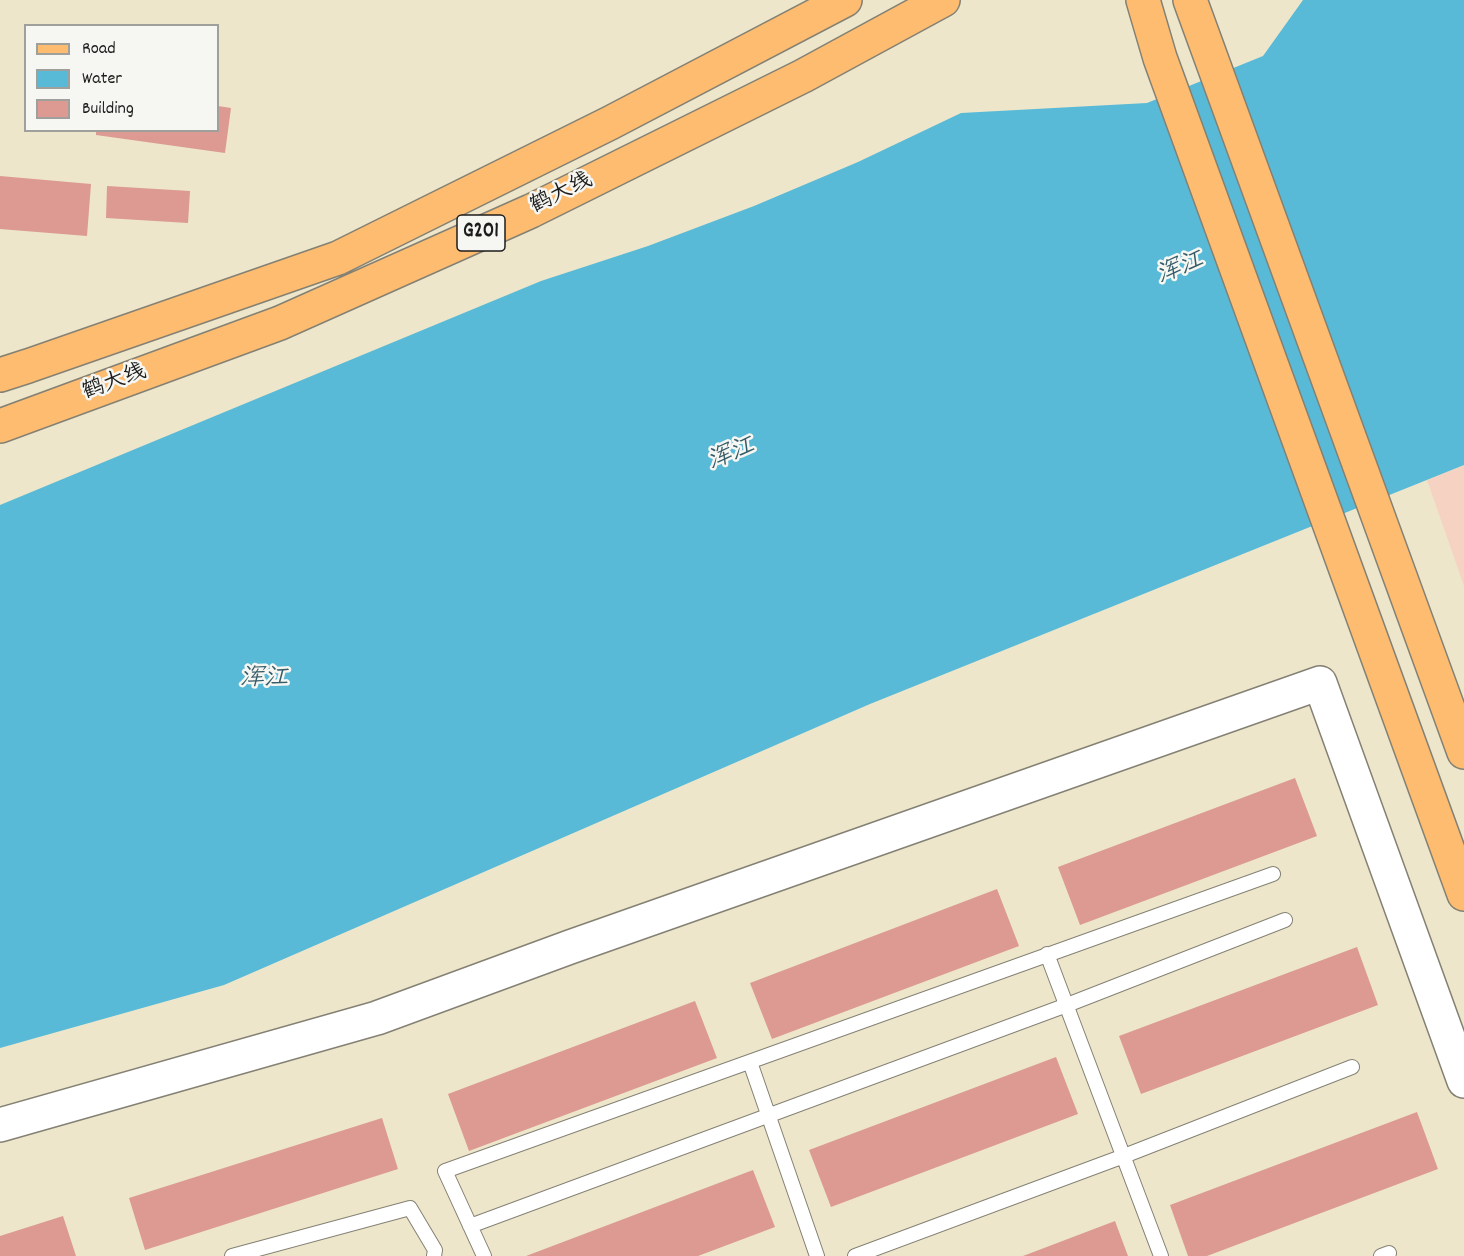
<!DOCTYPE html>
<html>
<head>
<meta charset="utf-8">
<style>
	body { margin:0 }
	#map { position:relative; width:1464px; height:1256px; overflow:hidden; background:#ede6cb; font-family:Dekko,sans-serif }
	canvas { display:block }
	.legend { position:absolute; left:24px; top:24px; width:195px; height:108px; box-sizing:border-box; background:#f6f6f2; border:2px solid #9f9f9c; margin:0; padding:8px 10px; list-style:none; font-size:18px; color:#1c1c1c }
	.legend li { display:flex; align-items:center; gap:12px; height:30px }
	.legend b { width:30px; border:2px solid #9f9f9c }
</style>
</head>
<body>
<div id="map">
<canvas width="1464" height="1256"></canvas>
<ul class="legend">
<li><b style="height:8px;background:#fdbc6f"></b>Road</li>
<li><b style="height:16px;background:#58bad7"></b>Water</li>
<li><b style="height:16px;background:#dc9a92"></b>Building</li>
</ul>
</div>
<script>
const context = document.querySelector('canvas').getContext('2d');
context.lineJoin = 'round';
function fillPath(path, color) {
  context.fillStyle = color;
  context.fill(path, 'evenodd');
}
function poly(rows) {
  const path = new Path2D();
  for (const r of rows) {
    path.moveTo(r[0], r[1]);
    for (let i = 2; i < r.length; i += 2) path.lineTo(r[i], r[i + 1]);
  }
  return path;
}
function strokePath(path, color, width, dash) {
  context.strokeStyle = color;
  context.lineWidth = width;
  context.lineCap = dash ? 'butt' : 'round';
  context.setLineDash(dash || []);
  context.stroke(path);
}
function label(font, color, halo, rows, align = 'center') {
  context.font = font + ' Dekko,"LXGW WenKai TC",sans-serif';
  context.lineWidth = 5;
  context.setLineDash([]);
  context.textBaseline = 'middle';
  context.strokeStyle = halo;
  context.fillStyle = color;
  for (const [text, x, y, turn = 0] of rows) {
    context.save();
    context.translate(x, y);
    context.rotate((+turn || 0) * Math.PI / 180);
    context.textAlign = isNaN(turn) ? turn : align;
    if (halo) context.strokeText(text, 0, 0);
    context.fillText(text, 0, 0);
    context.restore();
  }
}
const built = poly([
	[1464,465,1464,586,1427,480]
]);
const water = poly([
	[1303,0,1464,0,1464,465,870,704,224,985,0,1048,0,505,541,281,648,246,754,206,858,162,961,113,1147,103,1263,56]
]);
const building = poly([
	[218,106,231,108,225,153,96,135,96,130,218,130],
	[0,176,91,184,87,236,0,229],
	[107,186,190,191,188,223,106,218],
	[1295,778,1317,836,1080,925,1058,867],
	[997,889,1019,946,772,1039,750,983],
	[1357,947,1378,1005,1141,1094,1119,1036],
	[695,1001,717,1058,469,1151,448,1094],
	[1056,1057,1078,1114,831,1207,809,1150],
	[1417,1112,1438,1169,1207,1256,1188,1256,1170,1205],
	[382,1118,398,1169,145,1250,129,1198],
	[753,1170,775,1227,698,1256,526,1256],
	[63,1216,76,1256,0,1256,0,1236],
	[1115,1221,1128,1256,1023,1256]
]);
const service = poly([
	[1047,954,1161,1256],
	[750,1062,817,1256],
	[470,1226,1067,1005,1285,920],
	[232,1256,410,1208,435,1250,434,1256],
	[484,1256,445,1171,1273,874],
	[855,1256,1124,1156,1352,1067],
	[1381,1256,1389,1253]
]);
const tertiary = poly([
	[0,1125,377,1018,570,947,1320,683,1464,1081]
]);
const primary = poly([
	[1143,0,1160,58,1464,894],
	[1190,0,1464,752]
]);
const trunk = poly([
	[0,375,28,366,338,258,610,123,845,0],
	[0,426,280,323,531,211,803,76,943,0]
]);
const shields = [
	[481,233,48]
];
const shieldNames = [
	["G201",481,233]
];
const streetNames = [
	["鹤大线",562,195,-26],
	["鹤大线",115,384,-20]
];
const waterNames = [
	["浑江",1181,270,-22],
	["浑江",732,456,-22],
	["浑江",264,681]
];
fillPath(built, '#f6d2c3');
fillPath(water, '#58bad7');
fillPath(building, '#dc9a92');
strokePath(service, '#848174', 16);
strokePath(tertiary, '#848174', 36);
strokePath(primary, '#848174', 36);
strokePath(trunk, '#848174', 36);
strokePath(service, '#fff', 14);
strokePath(tertiary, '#fff', 33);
strokePath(primary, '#fdbc6f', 33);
strokePath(trunk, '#fdbc6f', 33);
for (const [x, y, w] of shields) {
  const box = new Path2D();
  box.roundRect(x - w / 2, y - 18, w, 36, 4.5);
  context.fillStyle = '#f6f6f2';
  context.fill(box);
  strokePath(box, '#1c1c1c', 1.5);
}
label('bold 21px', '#1c1c1c', null, shieldNames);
label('22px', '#1c1c1c', '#f6f6f2', streetNames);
label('italic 24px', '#345b67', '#f6f6f2', waterNames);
</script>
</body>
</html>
